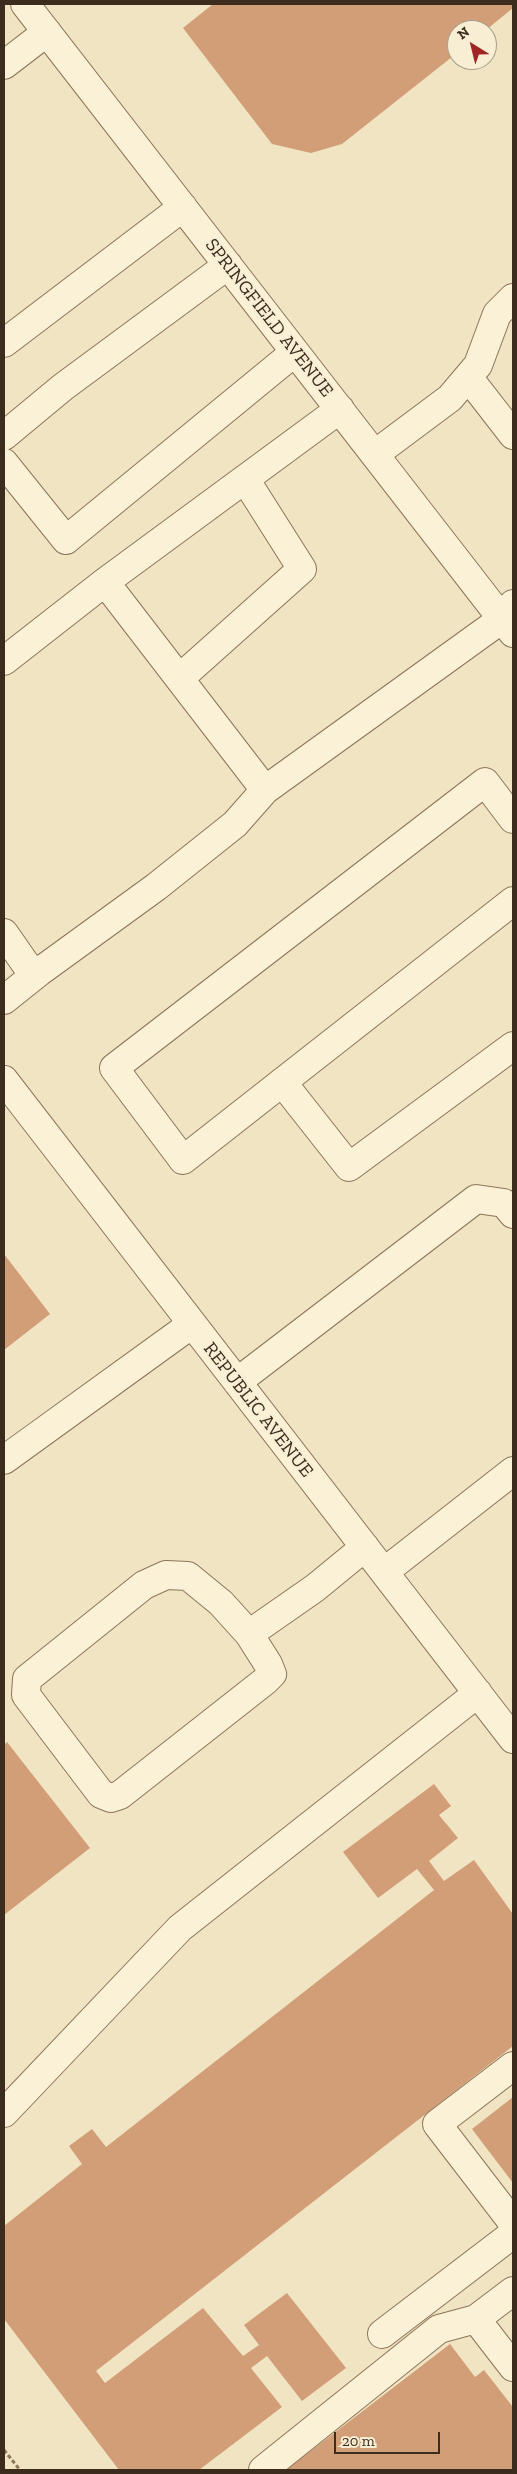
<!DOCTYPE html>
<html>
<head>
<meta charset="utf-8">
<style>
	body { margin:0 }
	#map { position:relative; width:517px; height:2474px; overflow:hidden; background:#f1e4c3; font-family:"Zilla Slab",serif }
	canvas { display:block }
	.frame { position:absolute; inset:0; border:5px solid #3b2c1e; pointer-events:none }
	.north { position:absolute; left:447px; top:20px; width:50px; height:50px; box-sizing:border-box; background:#f7eed4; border:1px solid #aca08b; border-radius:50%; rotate:324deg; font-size:14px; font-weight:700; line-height:20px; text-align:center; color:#3b2c1e }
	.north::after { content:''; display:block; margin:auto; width:18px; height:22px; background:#9f2625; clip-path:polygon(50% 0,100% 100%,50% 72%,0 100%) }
	.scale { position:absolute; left:334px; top:2432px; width:106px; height:22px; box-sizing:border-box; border:2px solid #3b2c1e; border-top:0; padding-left:6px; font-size:15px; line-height:18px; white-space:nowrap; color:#3b2c1e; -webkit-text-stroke:4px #f7eed4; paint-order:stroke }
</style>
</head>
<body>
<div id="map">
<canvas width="517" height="2474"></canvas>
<div class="frame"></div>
<div class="north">N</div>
<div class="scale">20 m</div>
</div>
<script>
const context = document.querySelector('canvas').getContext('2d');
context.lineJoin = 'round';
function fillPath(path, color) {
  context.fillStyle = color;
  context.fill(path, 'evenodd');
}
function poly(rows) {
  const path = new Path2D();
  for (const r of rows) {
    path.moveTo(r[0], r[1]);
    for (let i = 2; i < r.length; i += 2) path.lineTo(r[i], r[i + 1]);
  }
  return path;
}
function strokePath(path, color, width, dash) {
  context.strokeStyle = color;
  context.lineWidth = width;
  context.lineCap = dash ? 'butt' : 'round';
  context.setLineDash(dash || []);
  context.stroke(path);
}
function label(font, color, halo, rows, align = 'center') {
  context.font = font + ' "Zilla Slab",serif';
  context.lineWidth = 4;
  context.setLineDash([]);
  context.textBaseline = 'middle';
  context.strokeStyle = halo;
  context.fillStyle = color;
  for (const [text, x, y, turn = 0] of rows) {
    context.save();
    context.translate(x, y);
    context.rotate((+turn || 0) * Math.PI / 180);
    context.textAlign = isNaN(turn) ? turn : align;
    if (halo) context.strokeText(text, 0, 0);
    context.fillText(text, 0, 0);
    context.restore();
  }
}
const building = poly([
	[213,4,513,4,513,8,486,30,457,30,457,53,342,144,311,153,272,144,183,28],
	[4,1254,50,1314,4,1350],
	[7,1742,90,1848,4,1915,4,1745],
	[434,1784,451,1806,439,1815,458,1838,429,1861,444,1881,474,1860,513,1914,513,2046,96,2371,105,2383,203,2308,243,2356,259,2345,244,2325,287,2293,346,2368,302,2401,267,2356,251,2368,282,2407,199,2470,119,2470,4,2319,4,2226,82,2164,69,2146,92,2129,106,2147,434,1890,417,1869,378,1898,343,1852],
	[513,2097,513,2183,472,2129],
	[450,2344,475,2377,484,2370,513,2407,513,2470,286,2470]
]);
const path = poly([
	[4,2450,20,2470]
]);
const minor = poly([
	[25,4,513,633],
	[4,65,47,32],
	[4,343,183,207],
	[468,377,513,435],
	[340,409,105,582,265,790,502,619,513,604],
	[4,436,63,387,228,265],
	[375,454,450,398,478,365,497,314,513,298],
	[4,463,66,540,295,352],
	[4,661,105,582],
	[180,678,302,569,245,479],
	[513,819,485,782,114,1068,183,1160,513,901],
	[4,933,27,966,39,972,156,887,235,824,265,790],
	[4,1000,39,972],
	[4,1080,513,1739],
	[282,1082,349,1167,513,1046],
	[237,1382,476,1199,504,1203,513,1214],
	[4,1460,192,1324],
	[384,1572,513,1471],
	[249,1634,268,1664,272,1674,265,1681,120,1795,111,1798,101,1794,26,1695,27,1679,144,1585,166,1575,188,1576,221,1603,249,1634,315,1588,365,1547],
	[513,2066,437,2124,513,2223],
	[4,2113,180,1928,478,1693],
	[476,2319,513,2367],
	[382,2334,513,2234],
	[263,2470,439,2329,476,2319,513,2291]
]);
const streetNames = [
	["SPRINGFIELD AVENUE",269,318,52],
	["REPUBLIC AVENUE",258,1410,52]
];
fillPath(building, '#d19e77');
strokePath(minor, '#8c7559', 30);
strokePath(path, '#8c7559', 3, [4, 2.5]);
strokePath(minor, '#fbf1d7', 28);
label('19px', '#3b2c1e', '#f7eed4', streetNames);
</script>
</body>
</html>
